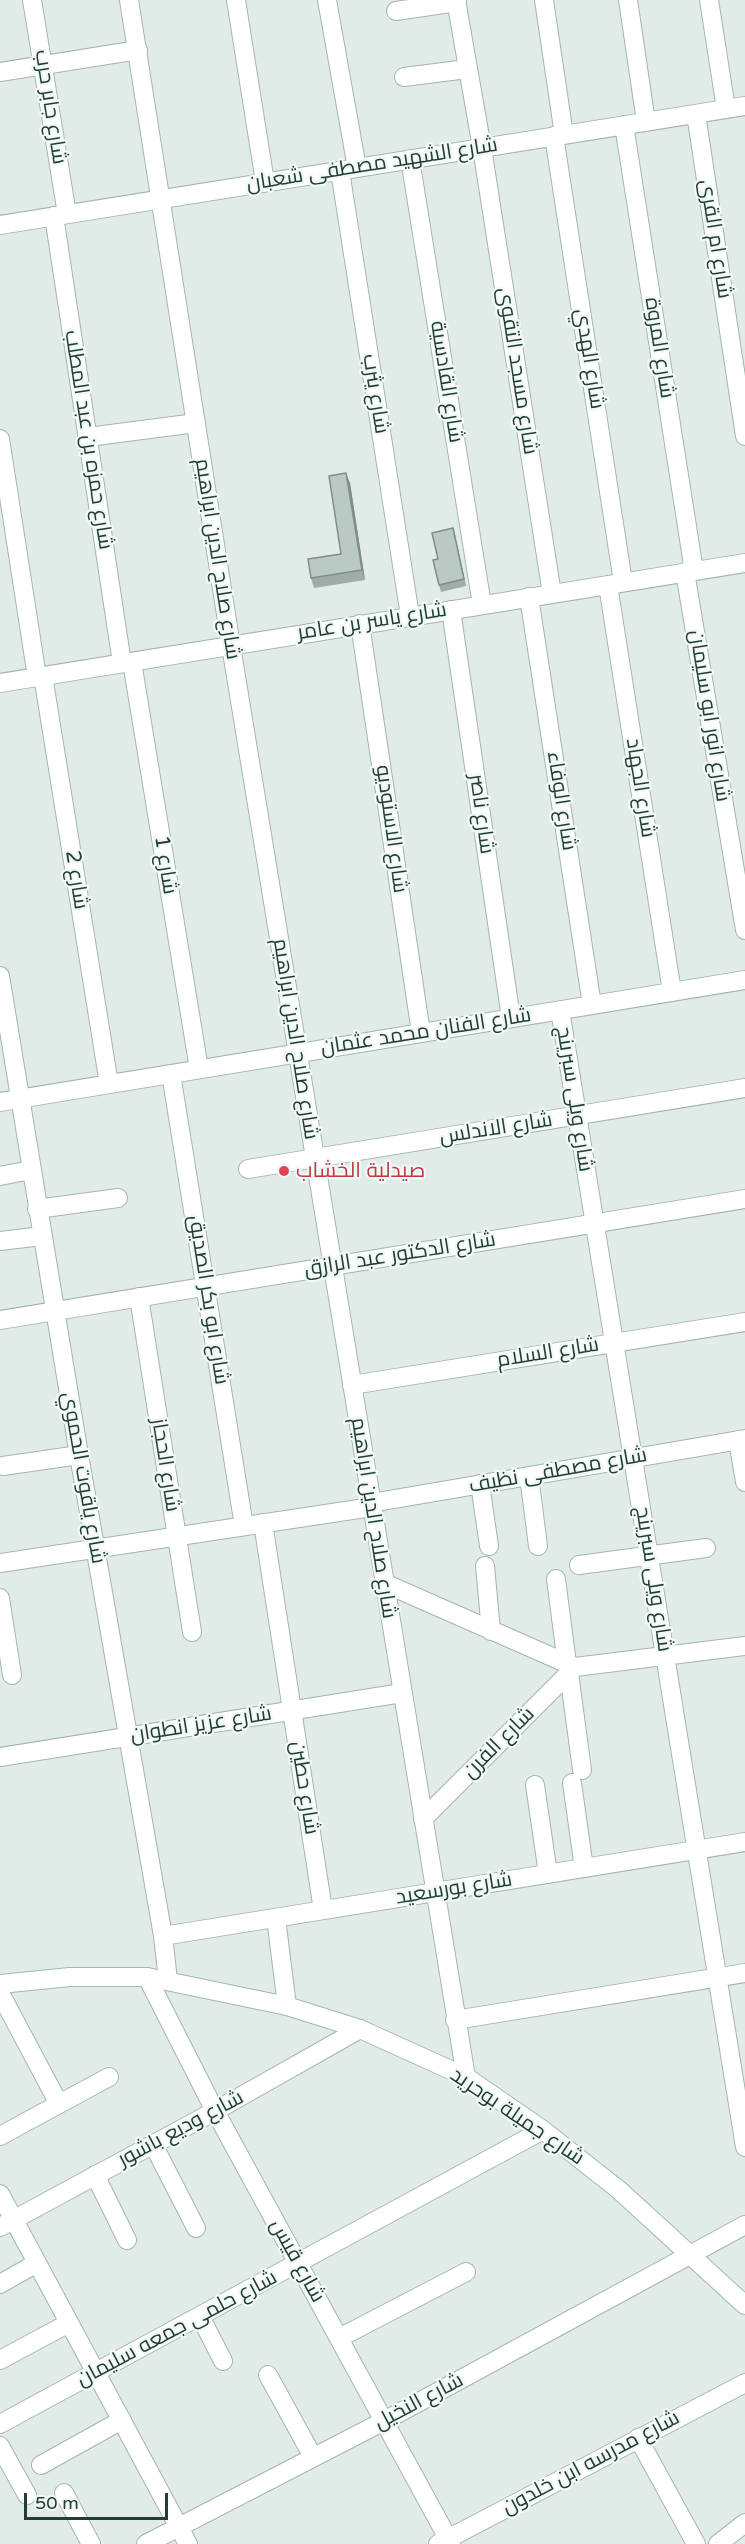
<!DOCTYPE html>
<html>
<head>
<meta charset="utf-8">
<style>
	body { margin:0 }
	#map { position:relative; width:745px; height:2544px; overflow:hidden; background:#e1ece8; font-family:"Varela Round",sans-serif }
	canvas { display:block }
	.scale { position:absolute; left:24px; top:2493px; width:144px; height:27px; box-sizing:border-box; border:3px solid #213d37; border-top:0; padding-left:8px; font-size:18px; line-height:21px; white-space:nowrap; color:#213d37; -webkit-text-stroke:4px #f1f8f5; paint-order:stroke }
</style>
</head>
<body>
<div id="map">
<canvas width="745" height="2544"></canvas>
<div class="scale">50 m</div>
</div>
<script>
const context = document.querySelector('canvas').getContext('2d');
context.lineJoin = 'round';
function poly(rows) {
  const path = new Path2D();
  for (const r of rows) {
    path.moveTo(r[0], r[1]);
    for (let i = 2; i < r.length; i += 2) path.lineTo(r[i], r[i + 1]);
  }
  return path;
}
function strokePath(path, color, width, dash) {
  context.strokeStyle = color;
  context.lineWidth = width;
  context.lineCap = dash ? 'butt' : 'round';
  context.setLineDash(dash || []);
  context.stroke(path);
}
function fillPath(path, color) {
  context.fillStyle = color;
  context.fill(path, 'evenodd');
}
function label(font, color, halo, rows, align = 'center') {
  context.font = font + ' "Varela Round",Cairo,sans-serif';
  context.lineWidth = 4.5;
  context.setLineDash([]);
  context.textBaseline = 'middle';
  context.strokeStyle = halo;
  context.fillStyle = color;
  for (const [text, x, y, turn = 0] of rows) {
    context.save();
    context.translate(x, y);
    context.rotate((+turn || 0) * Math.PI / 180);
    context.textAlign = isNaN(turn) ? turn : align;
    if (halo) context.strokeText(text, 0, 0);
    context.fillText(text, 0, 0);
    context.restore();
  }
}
const minor = poly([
	[32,0,67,214],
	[236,0,265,182],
	[327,0,357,168],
	[456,0,482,148,552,594],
	[544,0,564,135],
	[628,0,646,122],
	[709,0,726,109],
	[396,11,457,2],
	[0,72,138,50],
	[404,77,467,69],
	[696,114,745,436],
	[624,125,694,571],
	[554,136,623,582],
	[410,159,482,605],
	[340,171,410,616],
	[54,216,122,663],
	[0,225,745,106],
	[88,437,196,423],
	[0,439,37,677],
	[685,572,745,930],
	[608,585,672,992],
	[529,597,592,1005],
	[451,610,511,1018],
	[360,624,421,1033],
	[132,662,199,1069],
	[43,676,109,1084],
	[0,683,745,563],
	[0,976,79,1455,163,1936,168,1980],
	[560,1010,745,2147],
	[171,1074,244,1526],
	[0,1102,745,980],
	[248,1169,745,1088],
	[0,1176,31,1170],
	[37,1209,118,1198],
	[0,1241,42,1236],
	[139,1297,192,1632],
	[0,1320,745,1199],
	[352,1385,745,1322],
	[738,1440,745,1482],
	[3,1466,79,1455],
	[529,1476,538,1546],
	[480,1484,489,1546],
	[371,1503,745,1439],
	[263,1523,323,1910],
	[0,1563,372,1507],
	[579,1565,706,1548],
	[485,1566,491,1631],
	[556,1579,567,1664],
	[384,1583,575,1667,745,1646],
	[0,1598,12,1675],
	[569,1673,582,1770],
	[0,1757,402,1693],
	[572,1783,584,1868],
	[535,1785,548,1874],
	[423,1819,575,1667],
	[276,1918,287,2006],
	[163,1936,745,1842],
	[147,1977,215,2111,451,2544],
	[0,1993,59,2104],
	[455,2020,745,1973],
	[0,2136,109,2077],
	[153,2144,196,2228],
	[95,2175,127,2240],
	[0,2194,188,2544],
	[0,2227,215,2111,360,2029],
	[0,2284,37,2263],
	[200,2316,223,2361],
	[339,2338,466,2272],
	[0,2360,69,2323],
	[268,2375,313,2457],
	[0,2424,543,2130],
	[638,2438,696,2544],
	[0,2446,27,2495],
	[41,2465,122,2420],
	[64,2493,91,2544],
	[146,2544,384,2421,745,2225],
	[438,2544,745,2383],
	[718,2544,745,2523]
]);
const tertiary = poly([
	[129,0,231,646,466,2077]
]);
const secondary = poly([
	[0,1984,70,1977,147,1977,287,2006,360,2029,466,2077,543,2130,619,2190,745,2305]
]);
const wall = poly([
	[350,483,365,580,314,588,311,578,341,554],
	[453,528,455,535,466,586,441,592,439,585]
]);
const shadedWall = poly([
	[346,473,350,483,365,580,362,570],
	[453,528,455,535,466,586,464,579]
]);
const building = poly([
	[346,473,362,570,311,578,308,559,341,554,329,476,346,473],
	[453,528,464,579,439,585,433,560,438,559,432,533,453,528]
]);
const markers = [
	[284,1171,6,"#e0444e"]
];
const streetNames = [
	["شارع جابر حرب",50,107,81],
	["شارع الشهيد مصطفى شعبان",372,165,-9],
	["شارع ام القرى",715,239,81],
	["شارع المروة",659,348,81],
	["شارع الهدي",589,359,81],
	["شارع مسجد التقوى",517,371,81],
	["شارع القادسية",446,382,81],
	["شارع يثرب",375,394,81],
	["شارع حمزه بن عبد المطلب",88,440,81],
	["شارع صلاح الدين ابراهيم",217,559,81],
	["شارع ياسر بن عامر",372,622,-9],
	["شارع انور ابو سليمان",709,716,81],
	["شارع الجهاد",640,788,81],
	["شارع الوفاء",561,801,81],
	["شارع ناصر",481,814,82],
	["شارع الاستوديو",391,829,82],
	["شارع 1",165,865,81],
	["شارع 2",76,880,81],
	["شارع الفنان محمد عثمان",426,1032,-9],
	["شارع صلاح الدين ابراهيم",295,1039,81],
	["شارع ويلى سبرينج",574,1099,81],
	["شارع الاندلس",496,1129,-9],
	["شارع الدكتور عبد الرازق",400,1255,-9],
	["شارع ابو بكر الصديق",208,1300,81],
	["شارع السلام",548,1353,-9],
	["شارع الحجاز",165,1465,81],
	["شارع مصطفى نظيف",558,1471,-10],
	["شارع ياقوت الحموي",83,1478,80],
	["شارع صلاح الدين ابراهيم",373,1518,81],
	["شارع ويلى سبرينج",653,1579,81],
	["شارع عزيز انطوان",201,1725,-9],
	["شارع الفرن",499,1743,-45],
	["شارع حطين",304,1788,81],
	["شارع بورسعيد",454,1889,-9],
	["شارع جميلة بوحريد",517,2117,34],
	["شارع وديع باشور",181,2129,-28],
	["شارع قيس",297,2261,61],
	["شارع حلمى جمعه سليمان",177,2329,-28],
	["شارع النخيل",419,2402,-28],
	["شارع مدرسه ابن خلدون",591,2463,-28]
];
const healthNames = [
	["صيدلية الخشاب",296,1171]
];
strokePath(minor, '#a4b4af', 20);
strokePath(tertiary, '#a4b4af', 20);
strokePath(secondary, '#9fb8b1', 20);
strokePath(minor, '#fff', 18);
strokePath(tertiary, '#fff', 18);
strokePath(secondary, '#fff', 18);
fillPath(wall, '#9fada9');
fillPath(shadedWall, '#828d89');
fillPath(building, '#b9c9c4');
strokePath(building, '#828d89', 1.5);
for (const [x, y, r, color] of markers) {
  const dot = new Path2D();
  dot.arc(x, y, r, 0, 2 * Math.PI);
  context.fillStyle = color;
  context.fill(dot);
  strokePath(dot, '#f1f8f5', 2);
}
label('21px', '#213d37', '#f1f8f5', streetNames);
label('21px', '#be3a42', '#f1f8f5', healthNames, 'left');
</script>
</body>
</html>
